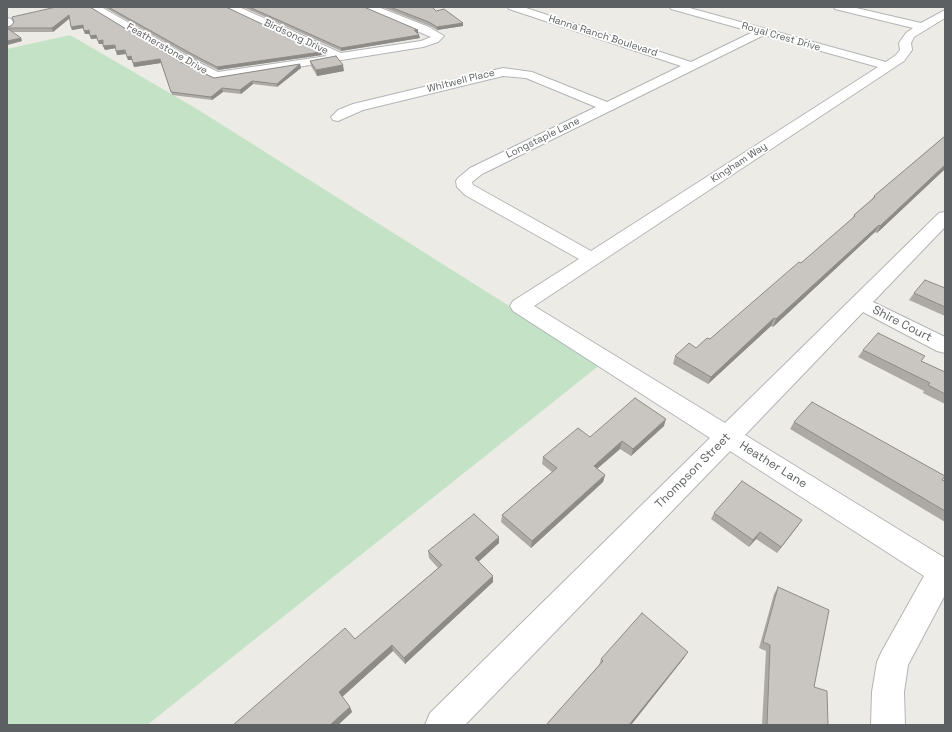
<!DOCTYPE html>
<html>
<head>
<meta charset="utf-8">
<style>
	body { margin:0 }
	#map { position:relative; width:952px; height:732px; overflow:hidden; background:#edebe5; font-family:"Space Grotesk",sans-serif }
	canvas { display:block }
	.frame { position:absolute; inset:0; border:8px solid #5d6063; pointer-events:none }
</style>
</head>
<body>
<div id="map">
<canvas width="952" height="732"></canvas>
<div class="frame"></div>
</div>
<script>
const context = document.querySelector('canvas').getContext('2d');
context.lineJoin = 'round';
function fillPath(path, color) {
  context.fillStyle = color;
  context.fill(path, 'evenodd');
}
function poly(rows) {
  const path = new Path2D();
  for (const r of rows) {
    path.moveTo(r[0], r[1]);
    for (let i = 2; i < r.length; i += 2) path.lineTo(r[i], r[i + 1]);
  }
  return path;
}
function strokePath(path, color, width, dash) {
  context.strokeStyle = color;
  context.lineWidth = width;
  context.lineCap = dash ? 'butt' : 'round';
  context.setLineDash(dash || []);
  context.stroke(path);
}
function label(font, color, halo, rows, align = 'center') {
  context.font = font + ' "Space Grotesk",sans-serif';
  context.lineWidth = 3.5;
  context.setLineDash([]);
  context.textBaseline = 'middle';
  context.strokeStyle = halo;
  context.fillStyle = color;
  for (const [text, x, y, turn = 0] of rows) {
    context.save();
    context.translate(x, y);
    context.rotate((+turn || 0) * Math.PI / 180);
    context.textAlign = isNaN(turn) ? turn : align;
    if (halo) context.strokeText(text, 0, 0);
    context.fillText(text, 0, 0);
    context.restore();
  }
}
const green = poly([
	[70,35,197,109,601,364,147,725,7,725,7,49]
]);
const minor = poly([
	[89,7,101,7,192,59,218,72,327,56,227,9,226,7,239,7,341,53,421,41,431,37,365,9,364,7,378,7,429,27,444,36,438,42,423,47,216,80,184,65,89,7],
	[508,7,523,7,691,62,753,32,671,9,670,7,686,7,886,62,896,55,900,50,899,43,906,33,913,28,835,9,834,7,852,7,921,23,945,10,945,18,914,37,911,43,912,50,904,61,534,306,725,423,939,213,945,212,945,227,873,302,945,337,945,353,937,351,863,312,745,435,945,558,945,595,908,665,904,692,905,725,871,725,872,692,877,662,882,651,924,576,730,451,465,725,425,725,430,713,710,438,513,311,510,306,513,301,579,259,465,195,457,187,456,181,458,178,470,168,596,107,526,78,503,76,363,110,338,121,333,120,331,117,338,110,353,104,503,68,532,72,607,102,681,66,509,9,508,7],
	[764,35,878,67,591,251,473,185,472,182,482,174,764,35],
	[7,18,11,19,14,24,11,28,7,29,7,18]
]);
const wall = poly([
	[56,7,182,63,214,78,300,64,301,68,277,87,253,84,241,94,223,92,212,100,172,95,161,63,134,67,132,60,128,60,126,54,117,55,116,48,105,50,103,44,99,44,97,39,91,39,90,34,85,34,83,28,72,30,71,27,70,18,53,32,12,32,21,38,22,41,7,45,7,27],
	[104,7,226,7,322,55,218,70,193,58],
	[243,7,364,7,418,33,420,38,341,51],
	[382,7,432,7,436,11,463,23,463,26,437,30,430,26],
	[310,61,344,71,317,76,311,66],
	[945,136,945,169,877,233,875,232,773,327,771,326,708,384,673,364,675,356,696,348,710,339,801,263,852,219,854,215,872,199,874,196],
	[945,288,945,316,909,300,914,293],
	[863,350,921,361,945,372,945,404,923,393,924,391,858,357],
	[794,422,945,481,945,522,790,429],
	[664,426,631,456,620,449,597,469,605,475,603,482,531,548,501,522,502,515,552,472,542,464,543,457,590,437],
	[714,513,802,520,797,527,777,553,756,539,749,547,711,519],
	[499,537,499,543,478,562,493,576,493,582,405,664,393,651,342,697,350,707,352,712,338,725,233,725,355,639,438,568,429,558,428,551],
	[778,587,814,687,828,725,762,725,766,651,759,648,774,594],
	[684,658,631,725,546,725,599,665,601,659]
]);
const shadedWall = poly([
	[69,15,70,18,53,32,52,28],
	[463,23,463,26,437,30,437,27],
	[83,25,84,28,72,30,71,27],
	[89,30,90,34,85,34,84,31],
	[414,30,418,30,418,33,415,34],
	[96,35,97,38,91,39,90,36],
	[419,35,420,38,341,51,341,48],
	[21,38,22,41,7,45,7,41],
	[103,40,104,44,99,44,98,41],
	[115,45,116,48,105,50,103,46],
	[125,50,126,54,117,55,116,51],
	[321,52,322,55,218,70,217,67],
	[131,56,132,60,128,60,127,57],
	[160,59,161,63,134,67,133,63],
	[300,64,301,68,277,87,277,84],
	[343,65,344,71,317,76,316,70],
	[252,81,253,84,241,94,240,90],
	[222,88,223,92,212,100,211,97],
	[945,165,945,169,877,233,880,226],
	[879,225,875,232,773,327,776,319],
	[774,318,771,326,708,384,711,377],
	[666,419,664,426,631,456,633,449],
	[622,441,620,449,592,473,594,466],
	[605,475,603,482,531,548,532,541],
	[802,520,797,527,777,553,781,547],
	[760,532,756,539,749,547,753,540],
	[499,537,499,543,475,565,475,558],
	[493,576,493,582,405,664,404,658],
	[392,645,393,651,341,698,339,692],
	[688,652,684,658,631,725,629,725],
	[350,707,352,712,338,725,330,725]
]);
const building = poly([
	[56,7,90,7,182,63,214,78,300,64,277,84,252,81,240,90,222,88,211,97,171,92,160,59,133,63,131,56,127,57,125,50,116,51,115,45,103,46,103,40,98,41,96,35,90,36,89,30,84,31,83,25,71,27,69,15,52,28,7,28,21,38,7,41,7,27,11,26,14,22,12,17,56,7],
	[108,7,226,7,321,52,217,67,192,54,108,7],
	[249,7,364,7,418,30,414,30,419,35,341,48,249,7],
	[390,7,432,7,436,11,444,9,463,23,437,27,429,22,390,7],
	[336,56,343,65,316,70,310,61,336,56],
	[945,136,945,165,880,226,879,225,776,319,774,318,711,377,675,356,689,343,696,348,707,338,710,339,799,262,801,263,855,216,854,215,875,197,874,196,945,136],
	[925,280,945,288,945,307,914,293,925,280],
	[878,333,925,356,921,361,945,372,945,394,928,385,930,383,863,350,878,333],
	[635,398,666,419,633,449,622,441,594,466,605,475,532,541,502,515,557,468,543,457,578,428,590,437,635,398],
	[812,402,945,476,942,480,945,481,945,511,794,422,812,402],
	[742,481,802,520,781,547,760,532,753,540,714,513,742,481],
	[474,514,499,537,475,558,493,576,404,658,392,645,339,692,350,707,330,725,233,725,345,628,355,639,442,565,428,551,474,514],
	[778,587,829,610,814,687,827,691,828,725,767,725,770,645,763,642,778,587],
	[642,613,688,652,629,725,546,725,603,661,601,659,642,613]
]);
const farStreetnames = [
	["Hanna Ranch Boulevard",603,36,18],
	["Birdsong Drive",296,37,25],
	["Royal Crest Drive",781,37,16],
	["Featherstone Drive",167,49,30],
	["Whitwell Place",461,81,-14],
	["Longstaple Lane",543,138,-26],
	["Kingham Way",739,163,-33]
];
const streetNames = [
	["Shire Court",902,324,27],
	["Heather Lane",773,465,32],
	["Thompson Street",693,471,-45]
];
fillPath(green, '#c4e2c5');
strokePath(minor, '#b2b5b8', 2);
fillPath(minor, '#fff');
fillPath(wall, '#adaaa6');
fillPath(shadedWall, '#8d8b87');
fillPath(building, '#c9c6c1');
strokePath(building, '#8d8b87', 1);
label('10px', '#5d6063', '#fff', farStreetnames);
label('12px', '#5d6063', '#fff', streetNames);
</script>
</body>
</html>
